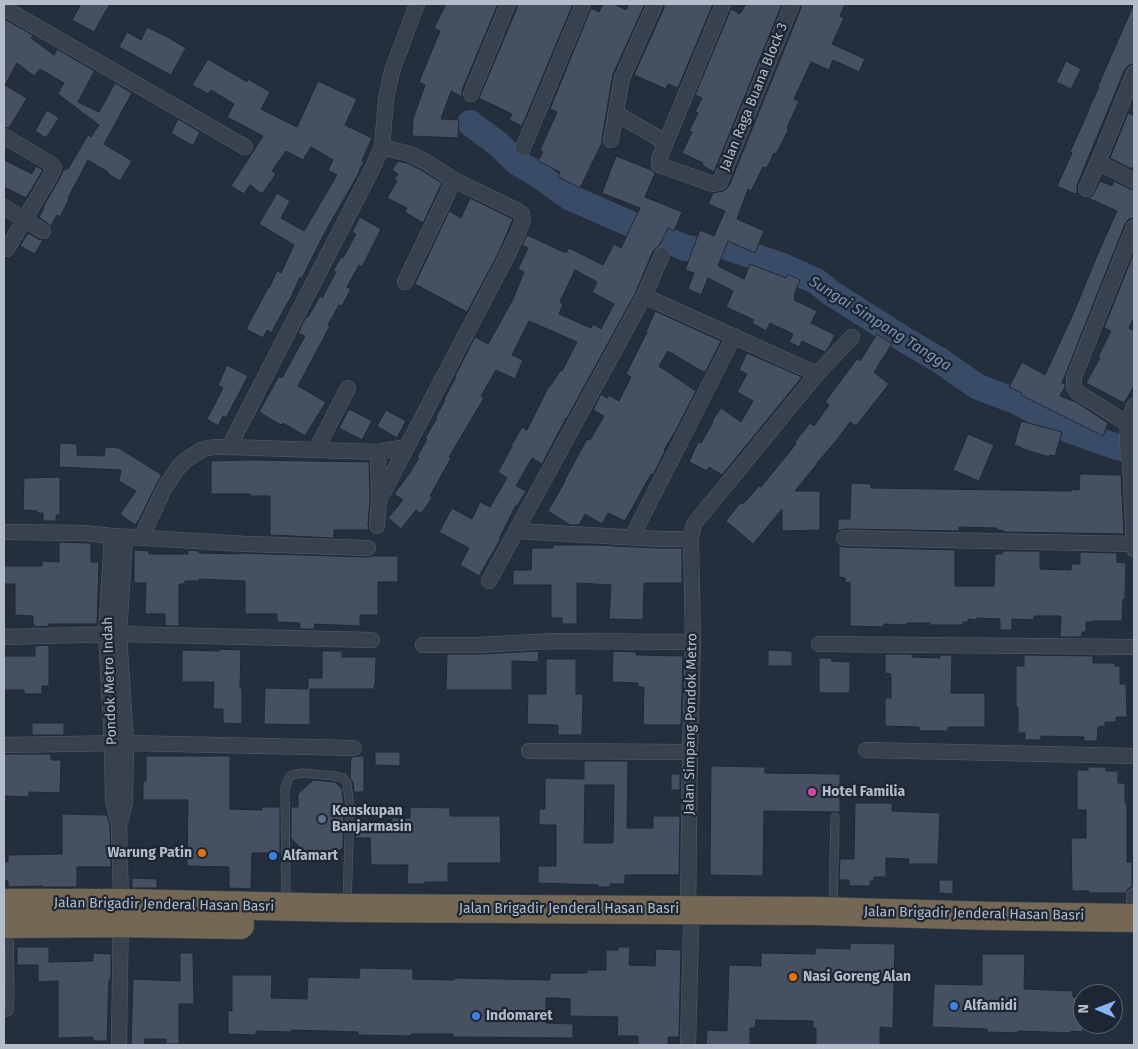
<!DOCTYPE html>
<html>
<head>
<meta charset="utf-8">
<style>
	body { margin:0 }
	#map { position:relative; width:1138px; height:1049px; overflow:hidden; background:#242f3e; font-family:"Fira Sans",sans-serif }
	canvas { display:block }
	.frame { position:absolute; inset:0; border:5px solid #b4bcc9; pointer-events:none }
	.north { position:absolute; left:1073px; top:984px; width:50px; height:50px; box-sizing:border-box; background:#1d2633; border:1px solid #59626f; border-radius:50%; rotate:271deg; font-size:14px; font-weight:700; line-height:20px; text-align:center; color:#b4bcc9 }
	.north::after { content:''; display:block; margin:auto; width:18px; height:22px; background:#8ab4f8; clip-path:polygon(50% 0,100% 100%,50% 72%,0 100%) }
</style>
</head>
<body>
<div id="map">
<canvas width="1138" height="1049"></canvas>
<div class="frame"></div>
<div class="north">N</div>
</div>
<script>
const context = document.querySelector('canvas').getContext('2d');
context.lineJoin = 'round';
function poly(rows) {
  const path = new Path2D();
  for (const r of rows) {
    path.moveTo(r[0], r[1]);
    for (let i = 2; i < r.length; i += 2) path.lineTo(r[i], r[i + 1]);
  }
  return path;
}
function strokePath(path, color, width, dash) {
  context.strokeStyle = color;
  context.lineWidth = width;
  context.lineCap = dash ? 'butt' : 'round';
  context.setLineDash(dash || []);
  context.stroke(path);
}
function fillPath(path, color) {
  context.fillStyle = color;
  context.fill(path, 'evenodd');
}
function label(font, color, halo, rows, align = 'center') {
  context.font = font + ' "Fira Sans",sans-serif';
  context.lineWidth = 4.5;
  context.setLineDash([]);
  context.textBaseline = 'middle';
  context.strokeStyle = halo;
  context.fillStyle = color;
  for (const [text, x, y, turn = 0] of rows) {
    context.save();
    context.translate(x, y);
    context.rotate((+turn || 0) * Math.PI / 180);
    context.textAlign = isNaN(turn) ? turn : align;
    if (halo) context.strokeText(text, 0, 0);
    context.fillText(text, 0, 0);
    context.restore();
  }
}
const river = poly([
	[470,123,498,144,518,163,537,174,569,197,685,248,704,250,723,246,780,265,816,281,831,293,905,340,939,360,978,387,1016,401,1069,430,1117,447,1134,450]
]);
const building = poly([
	[81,4,110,4,94,32,72,20,81,4],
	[446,4,498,4,462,90,462,97,451,91,441,119,459,120,458,138,412,136,413,119,425,85,419,82,440,31,434,28,446,4],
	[517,4,573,4,522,126,509,120,512,114,479,98,517,8,517,4],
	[603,4,614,4,626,10,629,4,645,4,613,74,602,138,602,143,580,188,558,177,560,172,538,161,543,152,540,150,557,112,550,109,591,8,599,12,603,4],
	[664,4,713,4,678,88,668,84,666,89,634,75,664,8,664,4],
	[746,4,782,4,714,172,702,165,703,163,682,153,692,132,689,131,698,113,695,112,702,98,695,95,731,9,740,14,746,4],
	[801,4,845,4,840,16,844,18,832,44,865,59,859,72,833,60,829,70,811,62,794,99,799,101,787,128,789,129,776,154,774,153,767,168,763,167,751,191,748,189,737,219,764,231,755,253,728,241,718,266,744,279,750,264,786,278,788,274,800,280,794,295,795,296,794,300,817,311,811,323,835,335,829,347,825,352,802,341,799,347,789,342,793,334,770,323,766,331,752,323,754,320,726,307,733,291,708,278,701,295,688,289,694,273,685,270,700,230,714,236,725,211,708,204,713,193,723,191,726,189,729,186,801,8,801,4],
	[1134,4,1134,64,1129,65,1125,69,1077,185,1077,190,1078,194,1076,193,1075,194,1057,186,1072,153,1070,152,1089,110,1088,110,1099,87,1098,86,1134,4],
	[4,19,33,35,31,38,54,55,57,49,93,70,94,72,78,102,99,112,115,83,132,93,104,144,132,161,120,181,108,174,108,172,88,160,68,198,69,199,60,217,57,215,51,226,39,217,44,208,43,207,60,178,63,170,64,171,66,168,68,169,88,135,91,137,99,125,58,94,64,83,40,69,34,76,17,63,5,85,27,98,9,128,4,127,4,19],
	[147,27,169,38,186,48,171,75,119,47,127,32,141,40,147,27],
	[208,59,247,82,248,79,270,92,261,109,297,127,318,81,357,99,345,125,372,138,362,161,364,162,359,170,360,171,324,234,302,278,300,277,291,297,271,333,267,330,263,338,246,329,268,288,269,288,277,271,281,273,294,245,259,224,277,193,290,201,281,218,304,231,337,175,328,170,333,160,311,147,303,160,286,151,272,171,276,174,262,194,250,185,244,194,231,186,263,136,227,117,234,104,211,90,208,94,192,85,208,59],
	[1066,61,1081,69,1071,89,1056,82,1066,61],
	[47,110,59,118,46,138,35,131,47,110],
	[1128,113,1134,116,1134,165,1132,169,1110,158,1128,113],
	[178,119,200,132,193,146,171,133,178,119],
	[616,156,651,170,655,173,645,197,682,212,674,231,668,228,659,246,656,248,653,251,636,292,567,418,566,418,542,464,532,458,516,486,526,491,517,506,516,505,500,537,500,540,479,576,460,565,469,548,439,532,452,508,472,519,480,502,490,507,507,478,498,472,512,446,511,446,522,427,527,430,549,386,550,386,561,370,562,371,577,342,529,321,512,355,523,360,515,379,496,370,481,396,484,398,449,457,451,458,430,496,432,498,421,514,416,510,401,529,388,518,403,500,394,494,409,474,419,458,417,457,427,439,425,438,437,418,436,417,445,400,444,399,456,377,455,376,475,337,488,344,513,299,524,272,518,269,528,248,522,245,527,235,566,253,569,248,603,265,614,244,621,248,640,208,602,193,616,156],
	[575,270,597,282,592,292,614,304,601,329,593,324,591,328,559,314,563,304,560,302,575,270],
	[4,160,32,174,36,166,43,170,26,198,4,187,4,160],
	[398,161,407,163,421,170,442,183,423,223,405,212,407,208,387,198,397,181,394,179,398,174,392,170,398,161],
	[1100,181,1112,186,1114,181,1130,189,1134,190,1134,218,1129,219,1125,224,1062,383,1065,384,1065,387,1060,396,1076,402,1108,423,1103,436,1021,395,1022,393,1009,387,1022,362,1045,375,1074,312,1097,256,1117,211,1088,198,1092,196,1094,193,1100,181],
	[470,198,513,219,498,254,467,312,415,284,449,211,461,218,470,198],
	[360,217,381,229,362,267,359,265,347,287,351,289,342,306,339,305,328,325,330,326,298,386,326,402,305,436,283,423,281,425,259,412,279,376,282,378,305,336,298,333,306,317,308,317,320,296,322,298,336,272,333,271,341,257,343,258,356,234,352,232,360,217],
	[28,233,38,239,43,240,35,254,20,246,28,233],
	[1134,252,1134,317,1129,328,1134,331,1134,386,1124,403,1086,383,1100,358,1098,357,1111,331,1104,328,1134,252],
	[655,311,721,341,705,373,668,351,659,366,696,391,677,428,664,450,665,451,653,475,651,474,625,521,608,513,602,524,585,514,579,525,570,525,548,511,565,481,564,481,587,439,590,440,604,416,593,410,601,394,607,398,609,395,619,401,631,377,626,374,647,332,646,332,655,311],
	[877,334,892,344,874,372,889,384,856,426,850,422,836,441,817,463,817,464,795,491,820,491,820,530,782,531,782,509,753,544,726,521,741,502,743,504,759,486,761,487,796,444,795,442,810,423,814,426,829,405,825,402,857,359,860,361,877,334],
	[747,353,802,377,722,475,709,467,707,471,689,462,698,442,701,443,713,422,712,421,721,408,741,422,753,401,737,392,747,374,739,370,747,353],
	[227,365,248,376,226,418,223,416,218,426,207,419,223,388,218,385,227,365],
	[349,409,372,421,362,440,339,428,349,409],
	[386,410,406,421,397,438,377,426,386,410],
	[1021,421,1062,432,1055,456,1049,455,1049,457,1020,448,1021,447,1014,445,1021,421],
	[968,434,994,445,979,481,953,470,968,434],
	[60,443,77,444,77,455,104,456,105,447,119,448,162,475,157,483,140,518,135,525,120,514,136,491,119,481,121,470,59,467,60,443],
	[250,460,369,462,370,499,368,525,369,530,334,530,334,538,270,535,270,496,250,496,250,494,211,494,211,461,250,460],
	[1080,474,1121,475,1124,534,1003,532,1003,530,997,530,997,528,959,527,959,531,844,529,838,531,838,519,850,519,851,483,871,484,871,488,1071,491,1071,489,1079,490,1080,474],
	[60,477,60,515,56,515,56,521,43,521,43,513,37,513,37,511,23,510,24,478,60,477],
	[59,542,91,543,91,562,99,562,97,624,49,624,49,626,35,627,35,625,33,625,33,616,15,615,15,584,4,584,4,566,42,566,42,561,59,562,59,542],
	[553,545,596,545,658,548,682,548,682,583,644,583,643,620,609,619,611,585,577,583,577,624,562,624,562,618,551,618,551,585,513,585,513,570,531,570,532,548,553,548,553,545],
	[839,546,844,547,955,550,955,586,994,586,995,554,1002,554,1003,551,1040,551,1040,569,1071,570,1071,564,1080,564,1080,552,1117,553,1117,562,1126,563,1125,599,1123,599,1122,621,1093,621,1093,622,1086,622,1086,632,1082,632,1082,637,1060,637,1061,616,1034,616,1034,620,1012,619,1012,630,1000,630,1000,619,977,618,977,620,968,619,968,622,963,622,963,625,930,625,930,623,907,623,907,625,884,624,884,627,850,626,850,582,845,583,845,578,839,577,839,546],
	[134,550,149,551,149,554,188,554,188,550,199,551,199,553,239,554,239,553,368,557,372,556,398,556,398,582,378,582,378,615,360,615,360,626,315,624,314,629,300,629,300,623,277,622,277,614,245,614,245,581,199,579,199,581,185,581,185,584,179,584,179,626,165,626,165,614,145,614,146,583,134,583,134,550],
	[49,645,49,686,42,686,42,694,24,694,24,690,4,690,4,656,35,656,35,646,49,645],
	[219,649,241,650,240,688,242,688,242,724,223,723,223,709,213,709,214,682,182,682,182,650,219,651,219,649],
	[768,650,792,651,792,666,768,666,768,650],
	[322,651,342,651,342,657,376,657,375,686,374,686,374,689,310,689,310,725,264,724,265,688,308,689,308,678,322,678,322,651],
	[539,651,538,662,512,661,512,690,446,690,447,654,480,654,539,651],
	[613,651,636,652,636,655,683,656,681,725,643,725,644,687,638,687,638,683,612,682,613,651],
	[885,654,912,654,912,657,940,658,940,655,952,655,951,693,985,693,985,727,948,727,948,731,919,731,919,727,885,726,885,698,891,698,891,674,885,673,885,654],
	[1024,655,1093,656,1093,663,1115,663,1115,666,1120,666,1120,684,1126,684,1127,717,1116,717,1116,722,1105,722,1105,726,1098,727,1097,741,1084,741,1084,737,1041,736,1041,740,1025,740,1025,733,1018,733,1018,707,1016,707,1016,666,1024,666,1024,655],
	[819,658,831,658,832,661,850,662,850,693,819,693,819,658],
	[546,659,576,659,576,694,583,694,582,735,558,735,558,725,527,724,528,694,546,694,546,659],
	[32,723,64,723,64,735,32,735,32,723],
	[375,752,400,752,400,766,375,765,375,752],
	[4,754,51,754,51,760,61,760,60,793,29,792,29,797,4,796,4,754],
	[146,756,230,756,230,809,262,810,262,807,280,807,280,853,252,853,251,889,229,888,229,867,187,866,188,800,143,800,143,781,146,781,146,756],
	[359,756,364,756,364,792,354,792,353,782,350,778,351,757,359,756],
	[584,761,628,761,627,828,653,828,653,816,680,816,679,875,625,875,625,884,610,884,610,887,598,887,598,885,538,883,538,866,556,866,556,825,539,825,539,809,545,809,545,778,584,779,584,761],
	[585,785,614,785,613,843,584,843,585,785],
	[711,766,765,767,765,773,840,774,840,812,764,811,763,876,710,875,711,766],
	[1088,767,1106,767,1106,771,1118,771,1118,783,1125,783,1125,803,1127,803,1127,862,1132,862,1132,887,1129,888,1125,893,1089,893,1089,891,1072,891,1071,838,1086,838,1086,810,1077,810,1077,770,1088,770,1088,767],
	[671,774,680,774,680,790,671,790,671,774],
	[313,780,335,782,342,789,344,808,343,847,332,858,311,859,291,838,291,807,298,807,298,794,313,780],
	[855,803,892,803,892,811,940,813,938,864,908,864,909,859,886,858,886,877,874,877,874,881,870,881,870,886,849,886,849,880,839,880,840,859,854,859,855,803],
	[410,807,450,808,450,816,500,816,501,863,448,863,448,882,425,882,425,884,407,884,408,865,371,865,370,838,355,838,355,821,392,821,392,818,410,818,410,807],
	[62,814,107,815,110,826,111,867,77,867,77,887,42,887,42,886,8,887,8,881,4,881,4,862,8,862,8,855,62,854,62,814],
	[132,878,157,879,157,888,132,888,132,878],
	[939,880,953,880,953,894,939,893,939,880],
	[850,943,895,944,893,1028,880,1027,880,1045,816,1045,816,1028,813,1028,813,1021,756,1020,755,1028,750,1028,750,1045,706,1045,707,1030,727,1031,729,965,761,966,761,953,815,954,815,948,850,949,850,943],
	[17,947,49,947,49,962,93,961,93,953,111,954,111,980,109,980,107,1041,93,1041,93,1037,58,1038,58,981,38,982,38,965,17,965,17,947],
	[618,947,630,947,629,965,655,966,656,949,681,950,679,1037,668,1037,668,1045,638,1045,638,1036,617,1036,618,1017,570,1016,570,999,558,998,546,998,546,1023,573,1024,573,1038,453,1037,453,1034,411,1034,411,1036,358,1035,358,1032,291,1030,291,1032,256,1031,256,1035,228,1034,228,1010,232,1011,232,975,272,975,271,998,307,999,308,977,359,978,360,968,413,969,413,979,454,980,454,978,550,980,550,973,587,973,587,970,606,970,606,950,618,950,618,947],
	[180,953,193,953,194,1004,179,1004,179,1044,166,1044,166,1039,145,1039,144,1045,131,1045,133,979,180,981,180,953],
	[982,954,1025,954,1024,989,1073,991,1073,997,1083,998,1083,1032,1071,1031,1071,1033,1018,1031,1018,1033,987,1032,987,1029,932,1027,934,984,982,985,982,954]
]);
const lane = poly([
	[286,903,285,788,289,778,291,775,303,773,334,776,343,778,347,783,350,808,347,903],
	[833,907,835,817],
	[4,1013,9,1011,10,995,9,929]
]);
const street = poly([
	[723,4,659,159,659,165,713,184,716,183,720,182,792,4],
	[4,8,245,147],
	[471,94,508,4],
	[617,114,665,142],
	[4,136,51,164,54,168,52,173,7,249],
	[611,140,622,78,655,4],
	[523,148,583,4],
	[1098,162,1134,181],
	[1086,189,1098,162,1134,73],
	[4,207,43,231],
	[405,282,454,180],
	[644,296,817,374],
	[1134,406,1128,424,1127,444,1130,463,1134,549],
	[1128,424,1077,392,1074,387,1074,377,1134,227],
	[229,447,371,171,382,147,386,99,392,71,417,4],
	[316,450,348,388],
	[378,452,379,499],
	[377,526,379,500,506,258,517,235,523,220,522,214,516,210,454,180,426,162,410,154,382,147],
	[517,531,659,539,691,539,694,524,817,374,852,337],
	[4,532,85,533,112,536,247,544,368,548],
	[112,536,106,634,112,744,113,800,119,825,121,903,119,1045],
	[632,537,734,336],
	[141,538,165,487,178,468,187,459,203,449,214,447,229,447,378,452,406,447],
	[844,538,1134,544],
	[489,581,644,296,662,255],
	[4,637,119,634,372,640],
	[819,644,1134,647],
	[423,645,479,645,552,641,693,642],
	[4,745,126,743,354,748],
	[866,750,1134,756],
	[529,751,690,752],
	[120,822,125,802,126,743,119,634,125,537],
	[688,909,690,752,693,642,691,539],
	[1134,918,1134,896],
	[688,1045,691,928]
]);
const highway = poly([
	[4,903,121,903,347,908,817,911,992,916,1134,918],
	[4,924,121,923,240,925]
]);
const markers = [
	[812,792,5,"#d1479c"],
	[322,819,5,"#5c6f8a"],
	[202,853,5,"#e8710a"],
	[273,856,5,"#3f7fe0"],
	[793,977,5,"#e8710a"],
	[954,1006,5,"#3f7fe0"],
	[476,1016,5,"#3f7fe0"]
];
const streetNames = [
	["Jalan Raga Buana Block 3",754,97,-68],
	["Pondok Metro Indah",110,681,-92],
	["Jalan Simpang Pondok Metro",691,724,-89],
	["Jalan Brigadir Jenderal Hasan Basri",164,905,1],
	["Jalan Brigadir Jenderal Hasan Basri",569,909],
	["Jalan Brigadir Jenderal Hasan Basri",974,914,1]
];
const poiNames = [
	["Hotel Familia",822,792],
	["Keuskupan",332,811],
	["Banjarmasin",332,827],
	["Warung Patin",192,853,"right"],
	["Alfamart",283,856],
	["Nasi Goreng Alan",803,977],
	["Alfamidi",964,1006],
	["Indomaret",486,1016]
];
const waterNames = [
	["Sungai Simpang Tangga",880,324,32]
];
strokePath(river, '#394c67', 26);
fillPath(building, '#455162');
strokePath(building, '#1f2835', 1);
strokePath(lane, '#565f6c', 9);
strokePath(street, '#565f6c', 16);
strokePath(highway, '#434c59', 29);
strokePath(lane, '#38414e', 8);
strokePath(street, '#38414e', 15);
strokePath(highway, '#746855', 28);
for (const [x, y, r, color] of markers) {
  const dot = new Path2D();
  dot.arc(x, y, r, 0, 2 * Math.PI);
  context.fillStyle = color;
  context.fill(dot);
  strokePath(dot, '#1d2633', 2);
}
label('14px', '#b4bcc9', '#1d2633', streetNames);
label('bold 14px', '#b4bcc9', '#1d2633', poiNames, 'left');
label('italic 15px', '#7c92b1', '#1d2633', waterNames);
</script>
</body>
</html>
